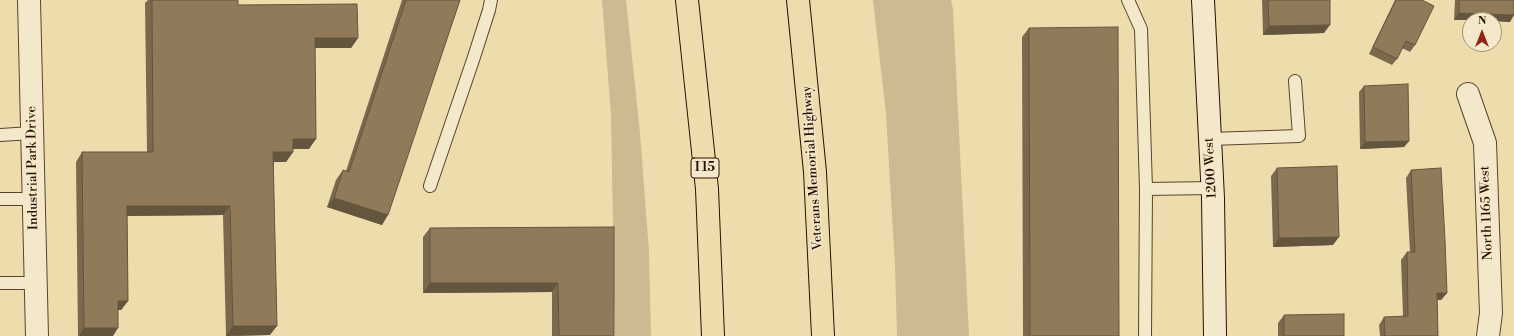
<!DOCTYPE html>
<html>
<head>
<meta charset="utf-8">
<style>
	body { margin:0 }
	#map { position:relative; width:1514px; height:336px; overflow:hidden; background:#edddad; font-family:"Libre Bodoni",serif }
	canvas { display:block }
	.north { position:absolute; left:1462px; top:12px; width:40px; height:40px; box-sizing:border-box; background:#f3e9ca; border:1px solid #a39179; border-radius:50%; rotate:0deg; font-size:11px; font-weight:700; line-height:16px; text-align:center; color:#2a0e00 }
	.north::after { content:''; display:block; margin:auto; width:14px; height:18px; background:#8f2418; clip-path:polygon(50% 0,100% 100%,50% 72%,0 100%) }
</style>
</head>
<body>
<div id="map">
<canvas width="1514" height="336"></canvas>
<div class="north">N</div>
</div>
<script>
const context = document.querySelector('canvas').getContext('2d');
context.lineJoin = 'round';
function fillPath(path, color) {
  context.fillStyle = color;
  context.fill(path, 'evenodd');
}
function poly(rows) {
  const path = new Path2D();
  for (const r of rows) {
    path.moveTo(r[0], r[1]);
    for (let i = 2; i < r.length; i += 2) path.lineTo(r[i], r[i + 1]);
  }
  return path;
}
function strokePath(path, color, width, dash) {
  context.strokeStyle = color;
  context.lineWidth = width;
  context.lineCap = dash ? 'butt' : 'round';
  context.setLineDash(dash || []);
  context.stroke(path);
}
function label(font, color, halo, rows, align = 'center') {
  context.font = font + ' "Libre Bodoni",serif';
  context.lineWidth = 3;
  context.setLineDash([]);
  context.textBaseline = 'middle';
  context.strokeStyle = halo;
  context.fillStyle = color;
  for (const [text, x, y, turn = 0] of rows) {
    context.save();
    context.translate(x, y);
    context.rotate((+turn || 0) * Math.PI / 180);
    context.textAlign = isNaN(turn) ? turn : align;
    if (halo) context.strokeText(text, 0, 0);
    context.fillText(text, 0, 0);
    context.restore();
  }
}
const green = poly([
	[602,0,626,0,640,133,649,252,651,336,615,336,611,115],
	[873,0,951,0,953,9,969,336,897,336,895,266,886,114]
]);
const lane = poly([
	[1128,0,1141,29,1146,189,1145,336],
	[0,135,32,133],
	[1210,139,1299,136,1295,81],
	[430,186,474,57,489,10,491,0],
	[1146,189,1212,188],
	[0,199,34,199],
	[0,283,36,283]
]);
const street = poly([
	[29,0,37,336],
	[1468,94,1485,143,1491,313,1488,336]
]);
const secondary = poly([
	[1203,0,1213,198,1215,336]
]);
const highway = poly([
	[687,0,707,189,713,336],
	[798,0,815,172,823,336]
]);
const wall = poly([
	[148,0,238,0,238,5,358,38,351,48,315,48,309,149,293,149,293,152,286,162,274,162,270,335,226,336,223,215,127,216,128,301,121,310,118,310,113,336,78,336,76,162,82,152,147,152,145,3],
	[402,0,460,0,382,225,327,207,336,180,343,170,346,171],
	[1262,0,1330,0,1324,33,1263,35],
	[1395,0,1422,0,1415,45,1410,52,1402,48,1397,59,1392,65,1369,54],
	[1455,0,1514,0,1510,22,1494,21,1494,20,1454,20],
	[1029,28,1119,336,1023,336,1022,37],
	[1364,86,1409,141,1404,147,1360,149,1359,92],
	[1277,168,1333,245,1273,247,1271,176],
	[1411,170,1447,293,1441,300,1437,300,1438,336,1380,336,1379,325,1384,317,1403,316,1401,260,1407,252,1410,252,1406,178],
	[614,227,614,336,552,336,552,292,423,293,423,237,430,228],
	[1284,315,1344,336,1278,336,1278,323]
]);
const shadedWall = poly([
	[1459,13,1514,15,1510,22,1494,21,1494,20,1454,20],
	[1330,25,1324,33,1263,35,1269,26],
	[315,38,358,38,351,48,308,48],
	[293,139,316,139,309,149,286,149],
	[1409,141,1404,147,1360,149,1365,142],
	[273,152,293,152,286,162,267,162],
	[334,198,388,215,382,225,327,207],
	[127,206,230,206,223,215,120,216],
	[1339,237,1333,245,1273,247,1279,238],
	[430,283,558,283,552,292,423,293],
	[1437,293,1447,293,1441,300,1431,300],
	[118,301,128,301,121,310,111,310],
	[233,326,277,326,270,335,226,336],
	[84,328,118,328,113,336,79,336]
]);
const building = poly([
	[152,0,238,0,238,5,357,4,358,38,315,38,316,139,293,139,293,152,273,152,277,326,233,326,230,206,127,206,128,301,118,301,118,328,84,328,82,152,153,152,152,0],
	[406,0,460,0,388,215,334,198,343,170,349,172,406,0],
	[1268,0,1330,0,1330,25,1269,26,1268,0],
	[1396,0,1422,0,1434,6,1415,45,1406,41,1397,59,1373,47,1396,0],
	[1459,0,1514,0,1514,15,1459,13,1459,0],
	[1118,27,1119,336,1030,336,1029,28,1118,27],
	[1408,84,1409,141,1365,142,1364,86,1408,84],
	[1337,166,1339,237,1279,238,1277,168,1337,166],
	[1441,168,1445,240,1447,293,1437,293,1438,336,1385,336,1384,317,1408,316,1407,252,1415,252,1411,170,1441,168],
	[614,227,614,336,559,336,558,283,430,283,430,228,614,227],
	[1344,314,1344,336,1284,336,1284,315,1344,314]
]);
const shields = [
	[705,168,28]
];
const shieldNames = [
	["I 15",705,168]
];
const streetNames = [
	["Industrial Park Drive",33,168,-91],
	["Veterans Memorial Highway",813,168,-94],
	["1200 West",1211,168,-93],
	["North 1165 West",1487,213,-92]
];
fillPath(green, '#ccba90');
strokePath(lane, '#5b422b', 14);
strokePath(street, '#5b422b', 24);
strokePath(secondary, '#2a0e00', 24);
strokePath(highway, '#2a0e00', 24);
strokePath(lane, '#f3e9ca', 12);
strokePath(street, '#f3e9ca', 22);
strokePath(secondary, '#f3e9ca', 22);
strokePath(highway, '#edddad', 22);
fillPath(wall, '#7b694d');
fillPath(shadedWall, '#64553f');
fillPath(building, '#8f7a5a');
strokePath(building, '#64553f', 1);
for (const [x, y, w] of shields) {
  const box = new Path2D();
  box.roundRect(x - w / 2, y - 10, w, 20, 3);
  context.fillStyle = '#f3e9ca';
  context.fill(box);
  strokePath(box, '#2a0e00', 1);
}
label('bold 12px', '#2a0e00', null, shieldNames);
label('13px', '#2a0e00', '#f3e9ca', streetNames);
</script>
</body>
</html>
